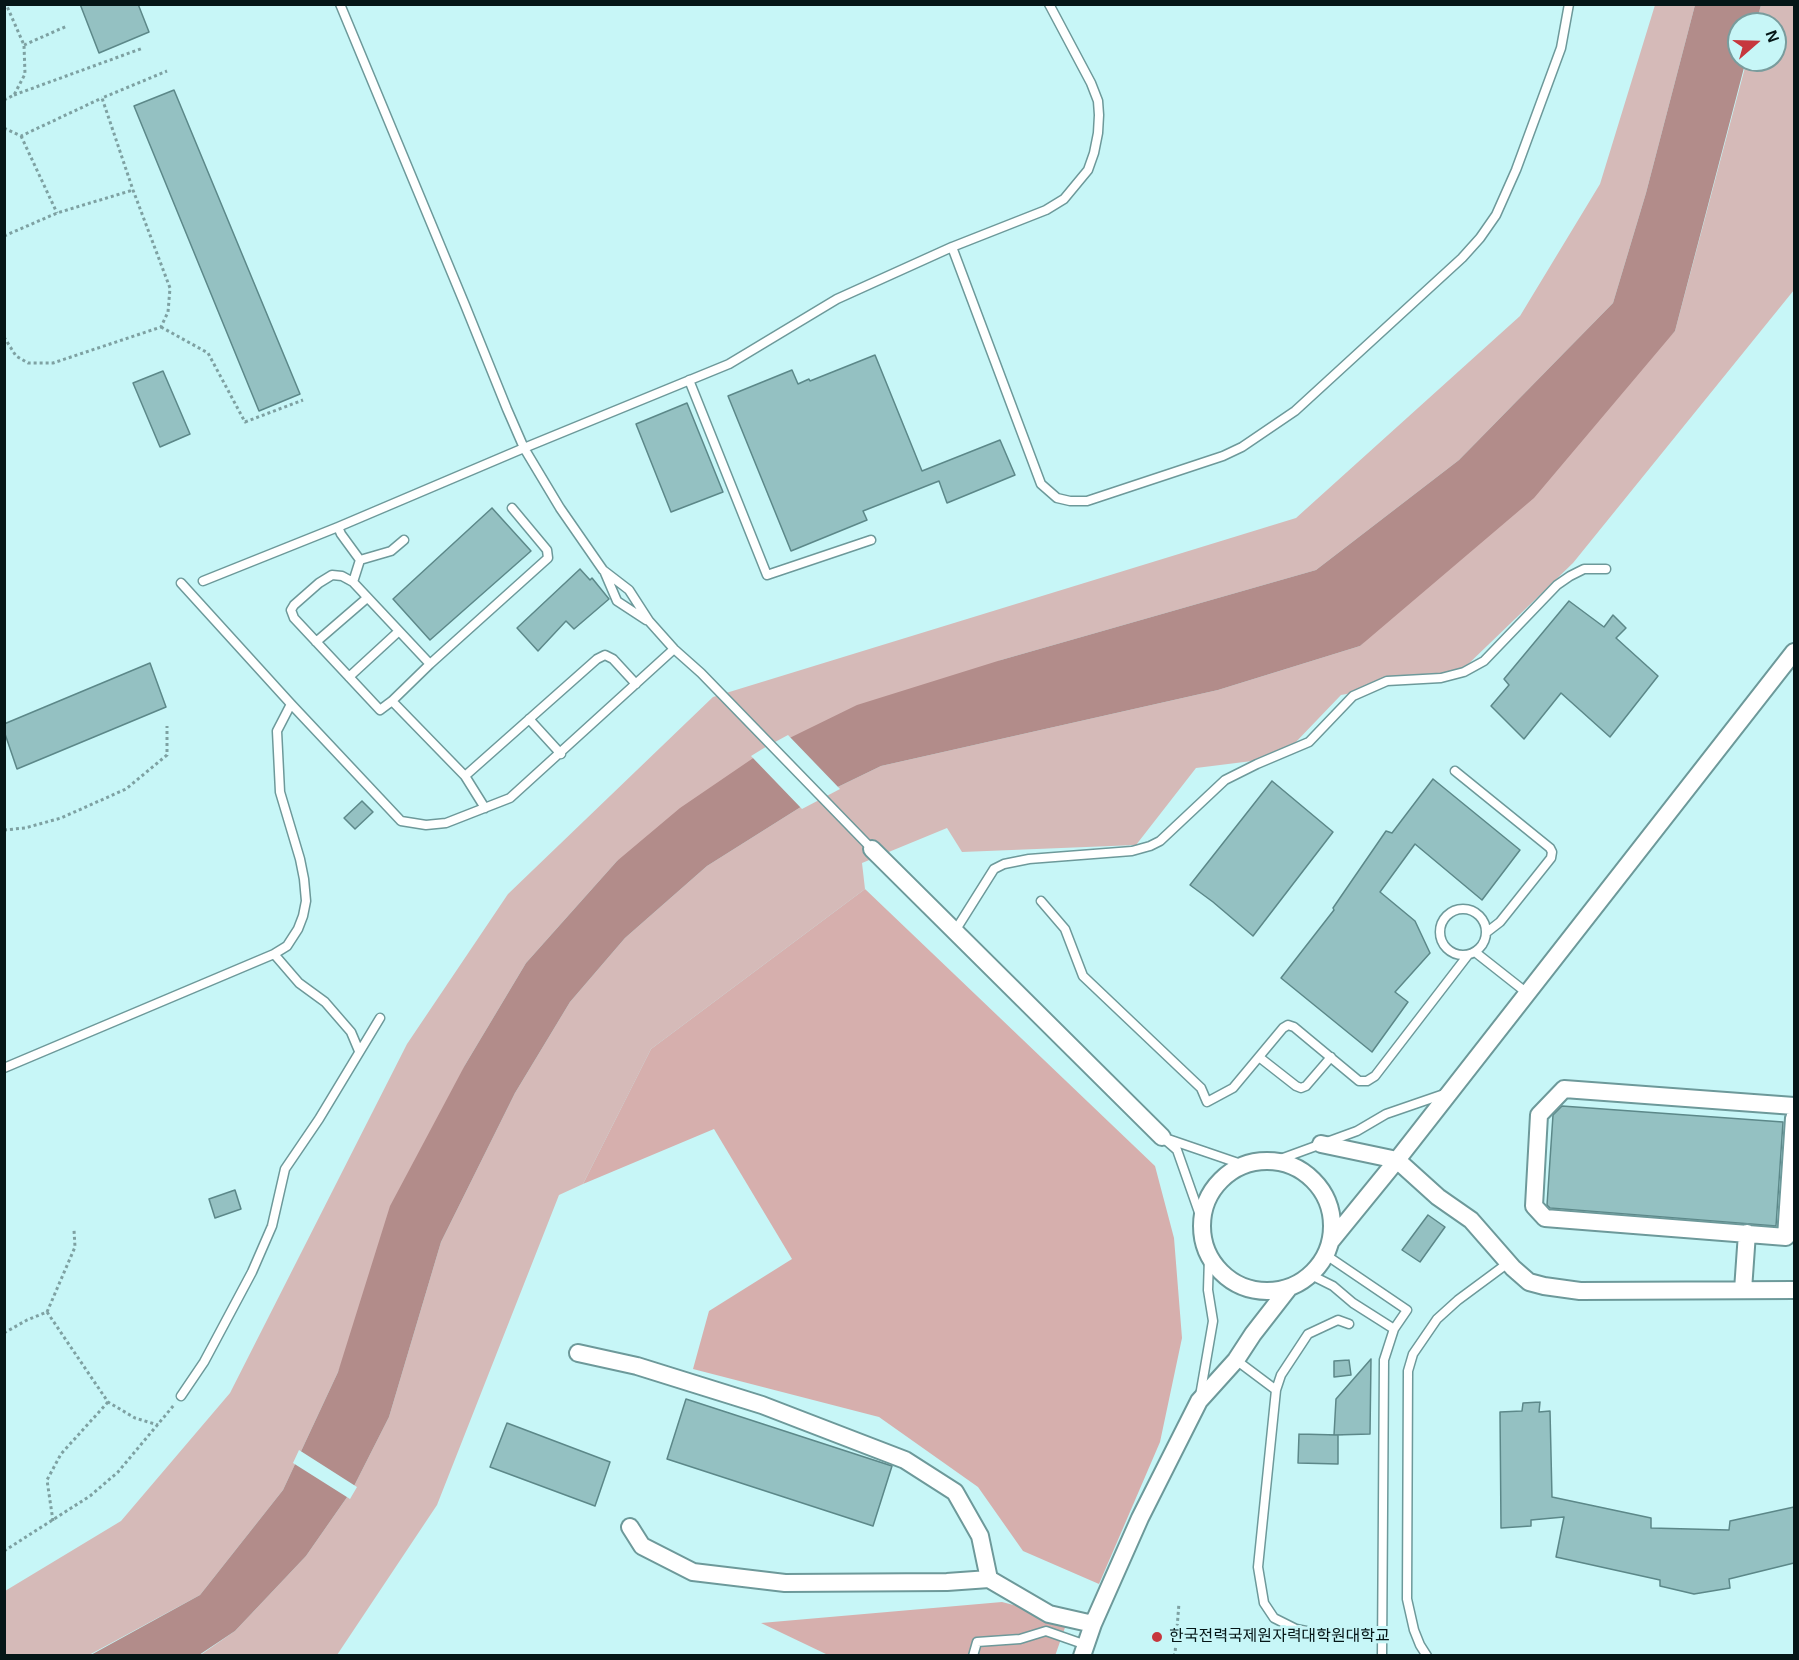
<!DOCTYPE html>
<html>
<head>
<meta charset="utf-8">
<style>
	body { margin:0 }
	#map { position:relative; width:1799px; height:1660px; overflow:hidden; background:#c7f6f7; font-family:Arial,sans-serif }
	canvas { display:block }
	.frame { position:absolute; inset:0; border:6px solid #051617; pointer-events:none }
	.north { position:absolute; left:1727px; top:12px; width:60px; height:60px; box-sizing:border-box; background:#c7f6f7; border:2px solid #799c9d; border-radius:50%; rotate:70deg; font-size:16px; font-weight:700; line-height:24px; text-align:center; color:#051617 }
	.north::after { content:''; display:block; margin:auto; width:21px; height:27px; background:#c6373d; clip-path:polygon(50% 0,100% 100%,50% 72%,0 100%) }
</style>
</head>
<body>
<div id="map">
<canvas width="1799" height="1660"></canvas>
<div class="frame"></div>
<div class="north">N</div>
</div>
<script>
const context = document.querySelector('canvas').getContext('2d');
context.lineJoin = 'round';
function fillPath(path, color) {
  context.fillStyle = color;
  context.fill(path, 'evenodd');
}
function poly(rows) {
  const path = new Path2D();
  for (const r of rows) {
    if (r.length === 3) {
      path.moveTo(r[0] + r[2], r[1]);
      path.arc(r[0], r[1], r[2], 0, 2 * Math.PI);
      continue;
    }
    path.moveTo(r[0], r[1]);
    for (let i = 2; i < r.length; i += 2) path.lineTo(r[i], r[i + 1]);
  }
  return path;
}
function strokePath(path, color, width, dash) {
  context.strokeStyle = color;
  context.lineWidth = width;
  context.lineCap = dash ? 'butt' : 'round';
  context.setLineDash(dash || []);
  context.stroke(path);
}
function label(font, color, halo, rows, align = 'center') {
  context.font = font + ' Arial,"Noto Sans KR",sans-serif';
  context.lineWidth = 6;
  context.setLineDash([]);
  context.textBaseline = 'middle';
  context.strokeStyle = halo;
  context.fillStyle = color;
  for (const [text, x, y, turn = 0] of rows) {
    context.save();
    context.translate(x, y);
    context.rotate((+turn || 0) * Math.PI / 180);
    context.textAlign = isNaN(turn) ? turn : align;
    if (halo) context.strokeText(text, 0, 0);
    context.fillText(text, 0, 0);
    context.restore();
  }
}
const green = poly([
	[1655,5,1695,5,1646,193,1613,303,1459,460,1316,570,1001,660,617,861,526,963,465,1065,338,1372,283,1490,200,1595,89,1655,5,1656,5,1591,121,1521,230,1393,407,1044,508,894,713,697,1296,518,1520,316,1600,184],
	[1761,5,1794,5,1794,290,1573,563,1459,673,1341,695,1294,744,1252,761,1196,768,1136,845,962,852,947,828,862,863,865,889,651,1049,583,1184,559,1195,437,1505,337,1655,199,1656,235,1631,306,1556,352,1490,389,1417,441,1242,515,1093,570,1002,625,938,707,866,815,798,881,766,1218,690,1360,646,1675,331,1747,60,1775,60,1775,24,1756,24]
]);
const forest = poly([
	[865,889,1155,1166,1174,1238,1182,1338,1160,1442,1099,1584,1023,1551,978,1487,879,1417,693,1369,709,1311,792,1259,714,1129,583,1184,651,1049],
	[1002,1602,1068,1619,1055,1656,828,1655,761,1623]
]);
const water = poly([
	[1695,5,1761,5,1756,24,1739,24,1739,60,1746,60,1675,331,1534,498,1360,646,1218,690,881,766,815,798,707,866,625,938,570,1002,515,1093,441,1242,389,1417,352,1490,306,1556,235,1631,199,1655,89,1656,200,1595,283,1490,338,1372,390,1206,465,1065,526,963,617,861,680,808,765,750,857,705,1001,660,1316,570,1459,460,1613,303,1646,193]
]);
const pier = poly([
	[788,735,840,789,802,809,751,756,764,748],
	[299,1450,357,1487,350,1499,293,1463]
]);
const building = poly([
	[80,4,138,4,149,32,99,53,80,4],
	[174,90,300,394,259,411,134,106,174,90],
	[875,355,922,471,1000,440,1015,475,947,503,939,481,863,511,867,520,791,551,728,396,792,370,798,384,809,379,810,381,875,355],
	[163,371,190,434,160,447,133,383,163,371],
	[687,403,723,492,671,512,636,424,687,403],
	[492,508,531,551,430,640,393,599,492,508],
	[580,569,590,580,592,578,609,599,574,629,566,621,538,651,517,628,580,569],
	[1569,601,1604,627,1613,615,1626,628,1616,638,1658,676,1610,737,1561,693,1524,739,1491,706,1509,685,1504,679,1569,601],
	[150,663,166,707,17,769,4,731,4,724,150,663],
	[1433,779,1520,850,1482,900,1415,844,1380,892,1415,921,1430,953,1395,992,1408,1002,1372,1052,1281,978,1334,910,1333,908,1386,831,1392,833,1433,779],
	[1272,781,1333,832,1253,936,1213,902,1190,885,1272,781],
	[362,801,373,812,355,829,344,818,362,801],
	[1562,1106,1783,1122,1776,1226,1550,1208,1547,1205,1553,1115,1562,1106],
	[235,1190,241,1209,215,1218,209,1199,235,1190],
	[1428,1215,1445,1227,1420,1262,1402,1250,1428,1215],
	[1371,1359,1370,1434,1334,1435,1336,1399,1371,1359],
	[1349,1360,1351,1375,1334,1377,1334,1361,1349,1360],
	[686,1399,892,1466,873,1526,667,1459,686,1399],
	[1540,1402,1539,1412,1550,1411,1552,1497,1651,1518,1651,1528,1729,1530,1730,1521,1794,1507,1794,1563,1729,1579,1730,1588,1694,1594,1660,1586,1660,1580,1556,1557,1564,1517,1531,1520,1531,1526,1501,1528,1500,1412,1522,1411,1523,1403,1540,1402],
	[507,1423,610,1462,595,1506,490,1467,507,1423],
	[1299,1434,1338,1435,1338,1464,1298,1463,1299,1434]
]);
const path = poly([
	[24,45,67,26],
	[14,95,143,48],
	[4,100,14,95,25,74,24,45,6,4],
	[4,128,21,136,102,98],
	[21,136,57,213],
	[4,236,57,213,133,190],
	[161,327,208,353,245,422,303,400],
	[4,337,16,356,28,363,53,363,161,327,168,312,170,288,133,190,102,98,167,71],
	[4,830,25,828,61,818,126,789,167,755,167,726],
	[47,1312,75,1247,74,1230],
	[4,1333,27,1320,47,1312,108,1402,135,1418,158,1425],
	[53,1521,47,1480,61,1454,108,1402],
	[4,1551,90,1496,118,1472,174,1405],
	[1173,1656,1175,1654,1179,1603]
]);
const service = poly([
	[340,4,465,305,507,409,524,448,560,508,603,570,629,590,649,621,674,649,701,673,872,849],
	[952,247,1041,484,1057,498,1070,501,1087,501,1223,456,1242,447,1295,411,1462,258,1480,238,1496,215,1516,170,1561,48,1569,4],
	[689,380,767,575,871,540],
	[338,527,341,534,360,560,353,582],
	[360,560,391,551,404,540],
	[605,573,617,601,646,620],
	[203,581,338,527,524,448,729,364,837,299,952,247,1046,210,1064,199,1088,170,1094,153,1098,133,1099,115,1098,101,1091,83,1049,4],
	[181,583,291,704,401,821,426,825,446,823,510,798,674,649],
	[316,642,367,598],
	[349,677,399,631],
	[392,701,380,710,294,618,291,610,294,605,319,583,332,575,342,576,353,582,430,664],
	[529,719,561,754],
	[1455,771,1550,848,1552,852,1551,858,1500,922,1487,932],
	[465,776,597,659,605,655,613,659,636,684],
	[485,808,465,776,392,701,430,664,548,558,547,550,512,508],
	[1041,901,1065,929,1083,976,1201,1088,1207,1102,1233,1088,1283,1028,1288,1025,1294,1027,1359,1081,1367,1081,1375,1076,1468,955],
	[1463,932,23],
	[955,931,994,869,1004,864,1029,859,1132,851,1150,846,1160,841,1225,780,1257,764,1309,742,1353,696,1387,681,1441,678,1464,672,1484,661,1557,585,1570,576,1584,569,1606,569],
	[1475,952,1527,993],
	[274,954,299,983,325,1002,351,1032,359,1051],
	[1259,1057,1296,1086,1301,1088,1306,1086,1331,1057],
	[4,1068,274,954,287,946,298,929,303,916,306,901,304,879,300,859,280,792,277,731,291,704],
	[1162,1137,1177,1150,1202,1221],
	[1165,1138,1244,1165],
	[1275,1161,1357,1131,1386,1114,1447,1093],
	[1326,1255,1407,1310,1394,1329,1384,1360,1382,1656],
	[1311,1275,1333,1286,1353,1303,1394,1329],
	[1236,1360,1276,1390],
	[181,1396,204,1362,252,1272,272,1226,285,1169,319,1119,380,1018],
	[1200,1396,1213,1321,1208,1290,1209,1257],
	[1306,1631,1296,1629,1274,1618,1264,1603,1258,1567,1276,1390,1281,1375,1308,1334,1338,1320,1349,1324],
	[973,1656,977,1642,1020,1639,1046,1631,1086,1645],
	[1427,1656,1420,1645,1414,1630,1407,1599,1408,1371,1413,1354,1437,1319,1458,1300,1508,1263]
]);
const minor = poly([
	[872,849,1162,1137],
	[1794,1106,1564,1089,1539,1115,1534,1206,1545,1218,1786,1237,1794,1118],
	[1321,1144,1397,1160,1438,1197,1471,1220,1513,1268,1529,1282,1544,1286,1580,1291,1794,1290],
	[1267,1226,65],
	[1331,1241,1397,1160,1794,652],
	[1743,1290,1747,1233],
	[578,1353,637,1366,762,1405,905,1460,955,1492,980,1536,989,1579],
	[630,1527,642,1546,693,1572,785,1583,947,1582,989,1579,1049,1614,1093,1624],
	[1082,1656,1093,1624,1140,1518,1199,1401,1236,1360,1253,1334,1288,1289]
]);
const markers = [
	[1157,1637,6,"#c6373d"]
];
const poiNames = [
	["한국전력국제원자력대학원대학교",1169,1637]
];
fillPath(green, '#d5bab8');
fillPath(forest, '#d6afad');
fillPath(water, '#b28c8a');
fillPath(pier, '#c7f6f7');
fillPath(building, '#94c1c2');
strokePath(building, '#5c8889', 1.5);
strokePath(service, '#6d999a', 11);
strokePath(minor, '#6d999a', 20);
strokePath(path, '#7ea1a2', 3, [3, 3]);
strokePath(service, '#fff', 8);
strokePath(minor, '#fff', 16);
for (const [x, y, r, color] of markers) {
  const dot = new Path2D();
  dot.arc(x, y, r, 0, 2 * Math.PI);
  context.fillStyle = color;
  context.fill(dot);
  strokePath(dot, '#c7f6f7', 2);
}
label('16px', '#051617', '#c7f6f7', poiNames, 'left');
</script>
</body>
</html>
